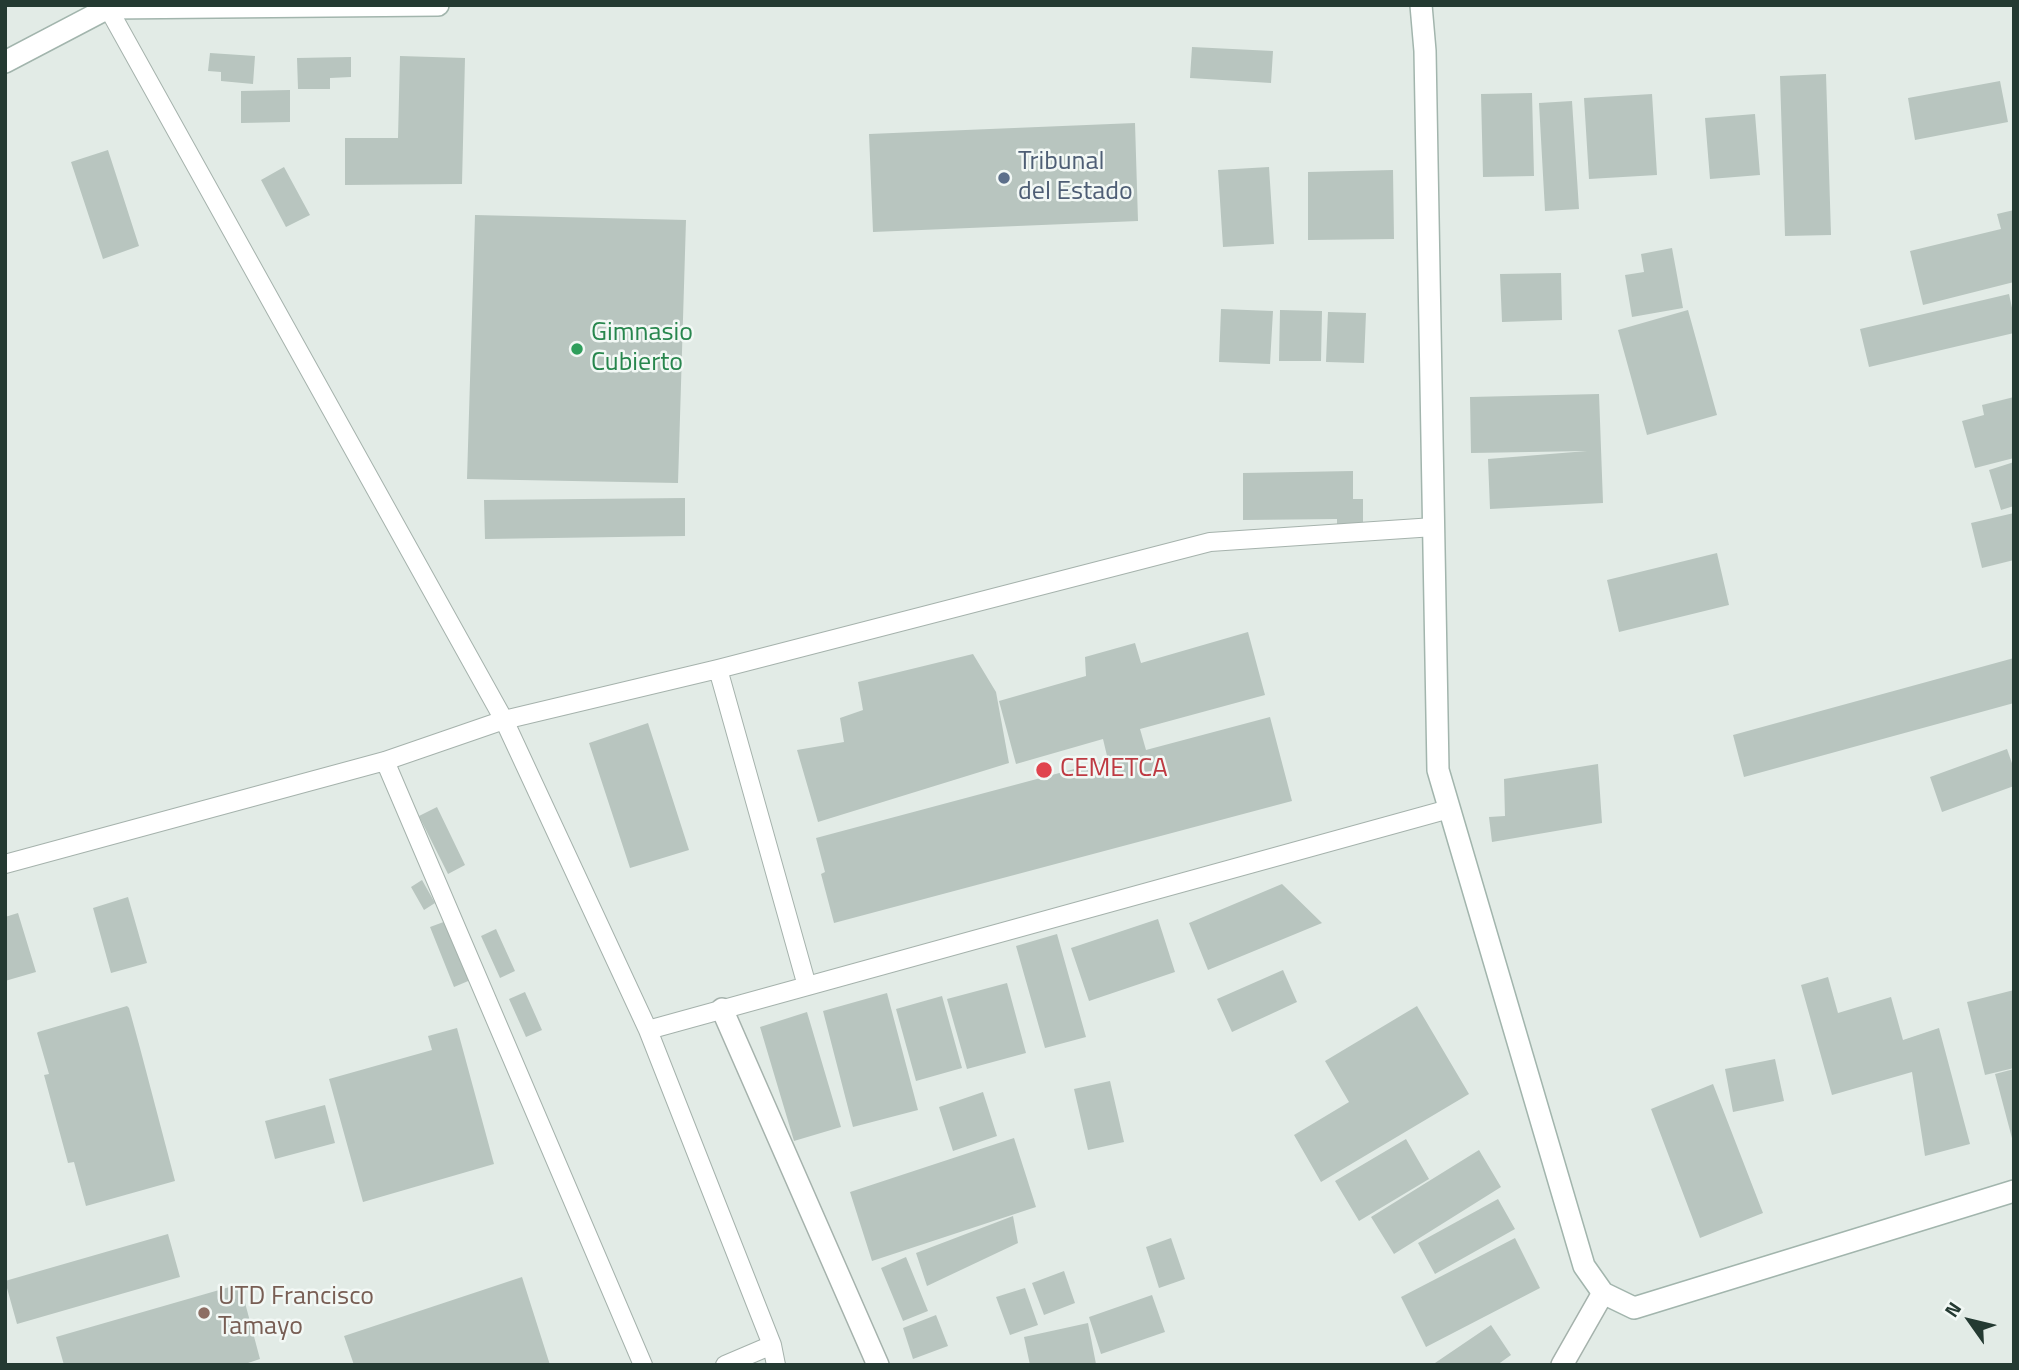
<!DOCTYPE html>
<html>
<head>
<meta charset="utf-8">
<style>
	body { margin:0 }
	#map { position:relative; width:2019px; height:1370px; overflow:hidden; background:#e2ebe6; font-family:"Titillium Web",sans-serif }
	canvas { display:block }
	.frame { position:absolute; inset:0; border:7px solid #243a32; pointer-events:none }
	.north { position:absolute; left:1935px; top:1286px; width:70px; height:70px; -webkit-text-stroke:5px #f2f8f5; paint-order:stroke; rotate:304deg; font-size:19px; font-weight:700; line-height:28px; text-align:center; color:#243a32 }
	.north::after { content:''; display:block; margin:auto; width:24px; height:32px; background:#243a32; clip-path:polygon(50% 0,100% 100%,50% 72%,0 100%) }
</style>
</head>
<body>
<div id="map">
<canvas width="2019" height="1370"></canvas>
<div class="frame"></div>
<div class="north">N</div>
</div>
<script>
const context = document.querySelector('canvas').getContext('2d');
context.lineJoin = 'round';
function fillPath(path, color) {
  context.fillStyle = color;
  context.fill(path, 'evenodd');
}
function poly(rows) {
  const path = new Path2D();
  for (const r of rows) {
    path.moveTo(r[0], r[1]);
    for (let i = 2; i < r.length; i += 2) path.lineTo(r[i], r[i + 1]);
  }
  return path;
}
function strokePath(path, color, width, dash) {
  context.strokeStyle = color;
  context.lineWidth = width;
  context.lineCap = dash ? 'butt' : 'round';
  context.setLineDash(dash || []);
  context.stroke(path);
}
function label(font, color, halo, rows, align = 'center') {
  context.font = font + ' "Titillium Web",sans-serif';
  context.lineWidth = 5;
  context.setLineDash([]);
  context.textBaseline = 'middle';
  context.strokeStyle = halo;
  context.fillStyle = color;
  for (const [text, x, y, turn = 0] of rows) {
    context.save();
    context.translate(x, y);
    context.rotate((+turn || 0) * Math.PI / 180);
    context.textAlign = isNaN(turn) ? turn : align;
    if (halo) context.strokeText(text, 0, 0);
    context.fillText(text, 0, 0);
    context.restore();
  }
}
const building = poly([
	[1192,47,1273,51,1271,83,1190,78],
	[210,53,255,56,253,84,221,81,221,72,208,71],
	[400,56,465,58,462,184,345,185,345,138,398,138],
	[351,57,351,77,330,78,330,89,298,89,297,58],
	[1826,74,1831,235,1785,236,1780,76],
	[2000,81,2008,122,1915,140,1908,98],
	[290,90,290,122,241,123,241,91],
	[1532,93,1534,176,1483,177,1481,94],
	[1652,94,1657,175,1589,179,1584,98],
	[1572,101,1579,209,1545,211,1539,103],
	[1755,114,1760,175,1710,179,1705,118],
	[1135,123,1138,221,873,232,869,134],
	[108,150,139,246,103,259,71,162],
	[284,167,310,215,286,227,261,180],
	[1269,167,1274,244,1223,247,1218,170],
	[1393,170,1394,239,1308,240,1308,172],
	[2014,210,2014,282,1923,305,1910,251,2001,229,1997,214],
	[475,215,686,220,678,483,467,479],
	[1672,248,1683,308,1632,317,1625,275,1644,272,1641,254],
	[1561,273,1562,320,1502,322,1500,274],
	[2009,294,2014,317,2014,333,1869,367,1860,329],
	[1221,309,1273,311,1270,364,1219,362],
	[1280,310,1322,311,1321,361,1279,361],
	[1688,310,1717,415,1647,435,1618,330],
	[1328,312,1366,313,1364,363,1326,362],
	[1599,394,1603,503,1490,509,1488,459,1587,451,1471,453,1470,397],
	[2014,397,2014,458,1975,468,1962,421,1984,415,1982,405],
	[2014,462,2014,506,2001,510,1989,470],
	[1353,471,1353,499,1363,499,1363,526,1337,526,1337,519,1243,520,1243,473],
	[685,498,685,536,485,539,484,500],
	[2014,513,2014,560,1982,568,1971,523],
	[1717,553,1729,605,1619,632,1607,580],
	[1248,632,1265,695,1140,729,1146,750,1270,717,1292,801,834,923,821,874,825,872,816,838,1108,760,1103,739,1016,764,999,701,1086,676,1085,657,1135,643,1141,663],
	[973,654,996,692,1009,763,818,822,797,750,844,742,840,718,863,710,858,682],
	[2014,658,2014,703,1744,777,1733,735],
	[648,723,689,850,630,868,589,743],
	[2007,749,2014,769,2014,786,1942,812,1930,777],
	[1598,764,1602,823,1492,842,1489,817,1505,816,1504,779],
	[437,807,465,865,448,874,419,816],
	[422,880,435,903,424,910,411,887],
	[1282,884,1322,923,1208,970,1189,923],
	[128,897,147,963,111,973,93,908],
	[18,913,36,972,5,981,5,917],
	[1158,919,1175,972,1089,1001,1071,948],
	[449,920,473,979,454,987,430,927],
	[496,929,515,971,500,978,481,936],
	[1057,934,1086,1037,1045,1048,1016,946],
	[1283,970,1297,1002,1232,1032,1217,999],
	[1828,977,1838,1013,1891,997,1903,1040,1939,1028,1970,1144,1925,1156,1912,1072,1832,1095,1801,985],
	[1007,983,1026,1053,967,1069,947,999],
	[2014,990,2014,1068,1985,1075,1967,1002],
	[525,992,542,1030,526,1037,509,999],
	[887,993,918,1110,853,1127,823,1011],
	[942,996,962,1068,916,1081,896,1009],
	[127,1006,129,1008,140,1048,175,1181,86,1206,74,1162,68,1163,44,1075,49,1074,37,1033,38,1032],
	[1417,1006,1469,1094,1321,1182,1294,1135,1349,1102,1325,1061],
	[807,1012,841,1127,794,1141,760,1027],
	[457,1028,494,1164,363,1202,329,1079,432,1050,428,1036],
	[1775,1059,1784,1101,1733,1112,1725,1069],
	[2014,1069,2014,1142,2013,1142,1995,1074],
	[1110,1081,1124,1142,1088,1150,1074,1089],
	[1713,1084,1763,1213,1700,1238,1651,1109],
	[983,1092,997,1136,953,1151,939,1107],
	[325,1105,335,1143,275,1159,265,1121],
	[1014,1138,1036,1207,872,1261,850,1192],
	[1406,1139,1429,1179,1359,1221,1335,1181],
	[1479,1150,1501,1187,1394,1254,1371,1217],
	[1498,1199,1515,1229,1435,1274,1418,1243],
	[1013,1216,1018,1243,927,1286,916,1253],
	[168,1234,180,1277,17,1324,5,1281],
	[1171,1238,1185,1279,1159,1288,1146,1247],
	[1515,1238,1540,1288,1426,1347,1401,1297],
	[906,1257,928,1311,903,1321,881,1268],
	[1064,1271,1075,1303,1044,1315,1032,1283],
	[522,1277,550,1365,354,1365,344,1336],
	[240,1284,260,1359,242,1365,64,1365,56,1337],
	[1025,1288,1038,1325,1010,1335,996,1297],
	[1152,1295,1165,1332,1101,1354,1089,1317],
	[936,1315,948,1346,913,1359,903,1328],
	[1088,1323,1096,1364,1030,1365,1024,1337],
	[1491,1325,1511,1355,1497,1365,1432,1365]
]);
const lane = poly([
	[108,8,504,720,648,1030,772,1345,725,1365],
	[718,669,807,986],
	[385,761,643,1365],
	[5,864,385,761,504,720,718,669,1210,542,1434,527],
	[648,1030,1449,809],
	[772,1345,776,1365]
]);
const street = poly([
	[722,1009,878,1365],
	[1562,1365,1603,1293]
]);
const secondary = poly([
	[1421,5,1425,51,1438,770,1584,1266,1603,1293,1634,1308,2014,1191],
	[5,62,108,8,438,5]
]);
const markers = [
	[1004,178,7,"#5c6f8a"],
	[577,349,7,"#2e9e5b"],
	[1044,770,9,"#e0444e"],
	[204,1313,7,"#8d6e63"]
];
const serviceNames = [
	["Tribunal",1018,163],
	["del Estado",1018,193]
];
const leisureNames = [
	["Gimnasio",591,334],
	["Cubierto",591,364]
];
const healthNames = [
	["CEMETCA",1060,770]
];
const educationNames = [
	["UTD Francisco",218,1298],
	["Tamayo",218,1328]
];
fillPath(building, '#b8c5bf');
strokePath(lane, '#a5b2ac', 20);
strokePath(street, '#a5b2ac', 24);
strokePath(secondary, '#a2b5ad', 24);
strokePath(lane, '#fff', 18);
strokePath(street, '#fff', 21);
strokePath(secondary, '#fff', 21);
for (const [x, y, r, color] of markers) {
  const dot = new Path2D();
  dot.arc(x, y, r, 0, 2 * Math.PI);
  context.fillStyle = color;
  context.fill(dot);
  strokePath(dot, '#f2f8f5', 2.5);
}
label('26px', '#4e5e75', '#f2f8f5', serviceNames, 'left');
label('26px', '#27864d', '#f2f8f5', leisureNames, 'left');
label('26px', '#be3a42', '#f2f8f5', healthNames, 'left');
label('26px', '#785e54', '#f2f8f5', educationNames, 'left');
</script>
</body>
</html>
